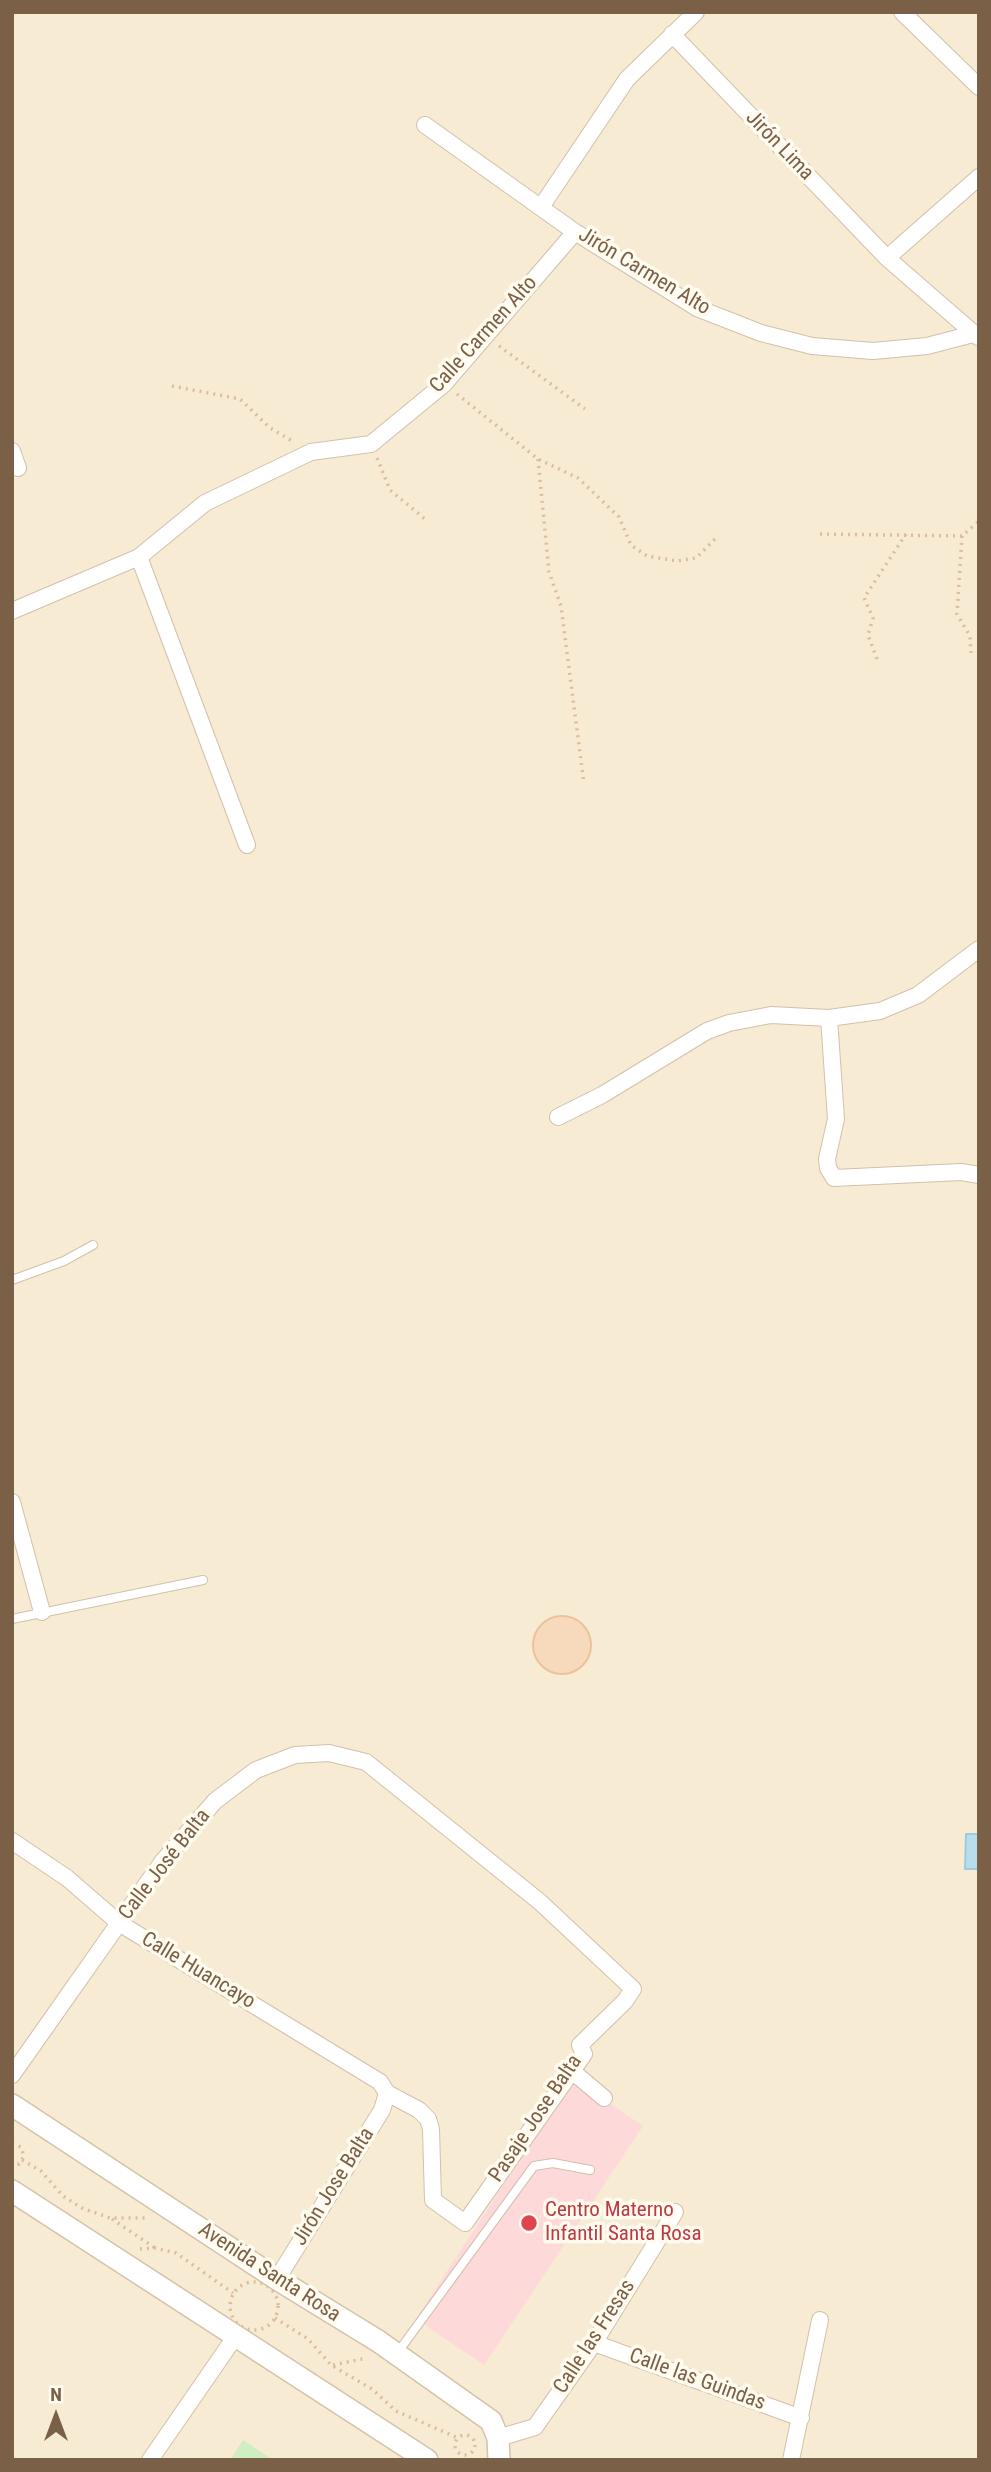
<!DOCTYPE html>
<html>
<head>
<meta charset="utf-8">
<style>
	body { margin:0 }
	#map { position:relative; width:991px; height:2472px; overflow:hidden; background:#fef8e6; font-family:"Roboto Condensed",sans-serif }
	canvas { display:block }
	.frame { position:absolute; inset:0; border:14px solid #7b6048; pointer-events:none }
	.north { position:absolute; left:21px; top:2381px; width:70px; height:70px; -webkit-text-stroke:5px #fffbef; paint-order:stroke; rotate:0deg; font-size:19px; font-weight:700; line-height:28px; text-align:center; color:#7b6048 }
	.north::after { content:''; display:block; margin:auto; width:24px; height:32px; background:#7b6048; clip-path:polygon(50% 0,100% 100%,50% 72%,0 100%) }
</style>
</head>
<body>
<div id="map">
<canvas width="991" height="2472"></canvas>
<div class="frame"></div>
<div class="north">N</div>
</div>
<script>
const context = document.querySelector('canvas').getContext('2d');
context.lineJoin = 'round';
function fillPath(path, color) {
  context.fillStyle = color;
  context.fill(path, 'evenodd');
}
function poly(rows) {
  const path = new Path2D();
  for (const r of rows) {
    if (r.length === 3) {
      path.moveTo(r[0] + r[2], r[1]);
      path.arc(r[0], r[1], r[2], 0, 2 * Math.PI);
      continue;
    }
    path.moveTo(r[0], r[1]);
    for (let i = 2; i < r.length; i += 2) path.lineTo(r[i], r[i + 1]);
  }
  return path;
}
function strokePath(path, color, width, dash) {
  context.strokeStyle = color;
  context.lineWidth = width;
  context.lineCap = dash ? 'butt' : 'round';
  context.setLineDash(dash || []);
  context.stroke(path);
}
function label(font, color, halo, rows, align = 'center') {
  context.font = font + ' "Roboto Condensed",sans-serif';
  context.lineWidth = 7;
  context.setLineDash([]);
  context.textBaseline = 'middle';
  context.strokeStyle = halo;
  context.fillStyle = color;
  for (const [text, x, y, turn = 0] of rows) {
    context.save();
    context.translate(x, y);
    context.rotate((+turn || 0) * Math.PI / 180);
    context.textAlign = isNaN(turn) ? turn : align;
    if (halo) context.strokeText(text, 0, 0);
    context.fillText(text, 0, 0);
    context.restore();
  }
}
const residential = poly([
	[12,12,979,12,979,2460,12,2460]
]);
const medical = poly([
	[573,2078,643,2126,484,2365,416,2319]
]);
const green = poly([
	[243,2440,273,2460,230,2460]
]);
const water = poly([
	[966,1834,979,1834,979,1869,965,1869,966,1834]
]);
const building = poly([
	[562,1645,29]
]);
const path = poly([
	[499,346,585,409],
	[172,386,240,399,270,428,294,442],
	[457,394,538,459,578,478,619,517,631,545,647,556,677,561,696,558,716,538],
	[377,458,390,490,425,519],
	[538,459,549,572,561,606,584,784],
	[820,534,962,536,979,521],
	[962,536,957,614,970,636,971,653],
	[877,659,868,635,873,618,864,598,906,534],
	[12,2144,21,2147,24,2156,19,2164,12,2165],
	[22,2160,41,2171,63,2196,82,2208,110,2218,148,2218],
	[112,2219,155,2248],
	[140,2249,155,2248,176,2253,233,2293],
	[254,2306,24],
	[275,2318,308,2339,331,2365,372,2389,396,2411,458,2438],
	[333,2365,367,2358],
	[465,2445,10]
]);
const lane = poly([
	[12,1280,64,1261,93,1245],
	[12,1619,203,1580],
	[398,2352,534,2166,553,2163,590,2170]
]);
const street = poly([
	[902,12,979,87],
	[672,34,887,258,978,337],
	[425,125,575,232,697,308,761,333,812,346,873,351,927,346,973,334],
	[541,207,627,79,696,12],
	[887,258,979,177],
	[12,451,18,468],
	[139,557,247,845],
	[12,611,139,557,205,503,311,452,371,444,444,384,575,232],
	[829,1018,836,1119,827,1159,828,1168,834,1178,961,1172,979,1175],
	[558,1117,602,1095,707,1031,729,1023,771,1015,829,1018,880,1011,918,995,979,949],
	[12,1502,42,1612],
	[12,1841,67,1878,119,1923,380,2082,387,2093,419,2110,428,2119,431,2129,433,2200,465,2223,584,2054,580,2045,625,2001,633,1989,540,1902,366,1762,329,1753,295,1755,256,1770,215,1801,163,1861,119,1923,12,2075],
	[572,2071,604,2098],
	[277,2279,382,2110,387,2093],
	[594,2343,801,2418],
	[498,2438,535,2427,594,2343,675,2212],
	[150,2460,235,2337],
	[791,2460,820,2320]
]);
const secondary = poly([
	[12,2105,277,2279,378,2341,491,2421,498,2438,499,2460],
	[12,2191,427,2460]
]);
const markers = [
	[529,2223,9,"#e0444e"]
];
const streetNames = [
	["Jirón Lima",779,146,46],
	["Jirón Carmen Alto",644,272,31],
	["Calle Carmen Alto",484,335,-48],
	["Calle José Balta",165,1865,-52],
	["Calle Huancayo",198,1971,31],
	["Pasaje Jose Balta",536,2119,-56],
	["Jirón Jose Balta",334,2187,-58],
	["Avenida Santa Rosa",269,2273,33],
	["Calle las Fresas",595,2337,-57],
	["Calle las Guindas",697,2380,20]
];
const healthNames = [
	["Centro Materno",545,2211],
	["Infantil Santa Rosa",545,2235]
];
fillPath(residential, '#f7ebd4');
fillPath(medical, '#fdd9d9');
fillPath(green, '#cfeec3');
fillPath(water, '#b8ddeb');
strokePath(water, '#9dccde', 2);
fillPath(building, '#f7dabb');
strokePath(building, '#ebc29a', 2);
strokePath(lane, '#d2c1aa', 10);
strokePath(street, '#d2c1aa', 18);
strokePath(secondary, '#d5c2a8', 24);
strokePath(path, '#dcbd9d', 3.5, [2, 5]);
strokePath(lane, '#fff', 8);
strokePath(street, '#fff', 16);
strokePath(secondary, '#fff', 21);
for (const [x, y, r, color] of markers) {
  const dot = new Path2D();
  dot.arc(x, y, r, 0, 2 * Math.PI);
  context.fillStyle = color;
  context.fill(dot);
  strokePath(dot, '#fffbef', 2.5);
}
label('21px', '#7b6048', '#fffbef', streetNames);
label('21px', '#be3a42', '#fffbef', healthNames, 'left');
</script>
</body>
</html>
